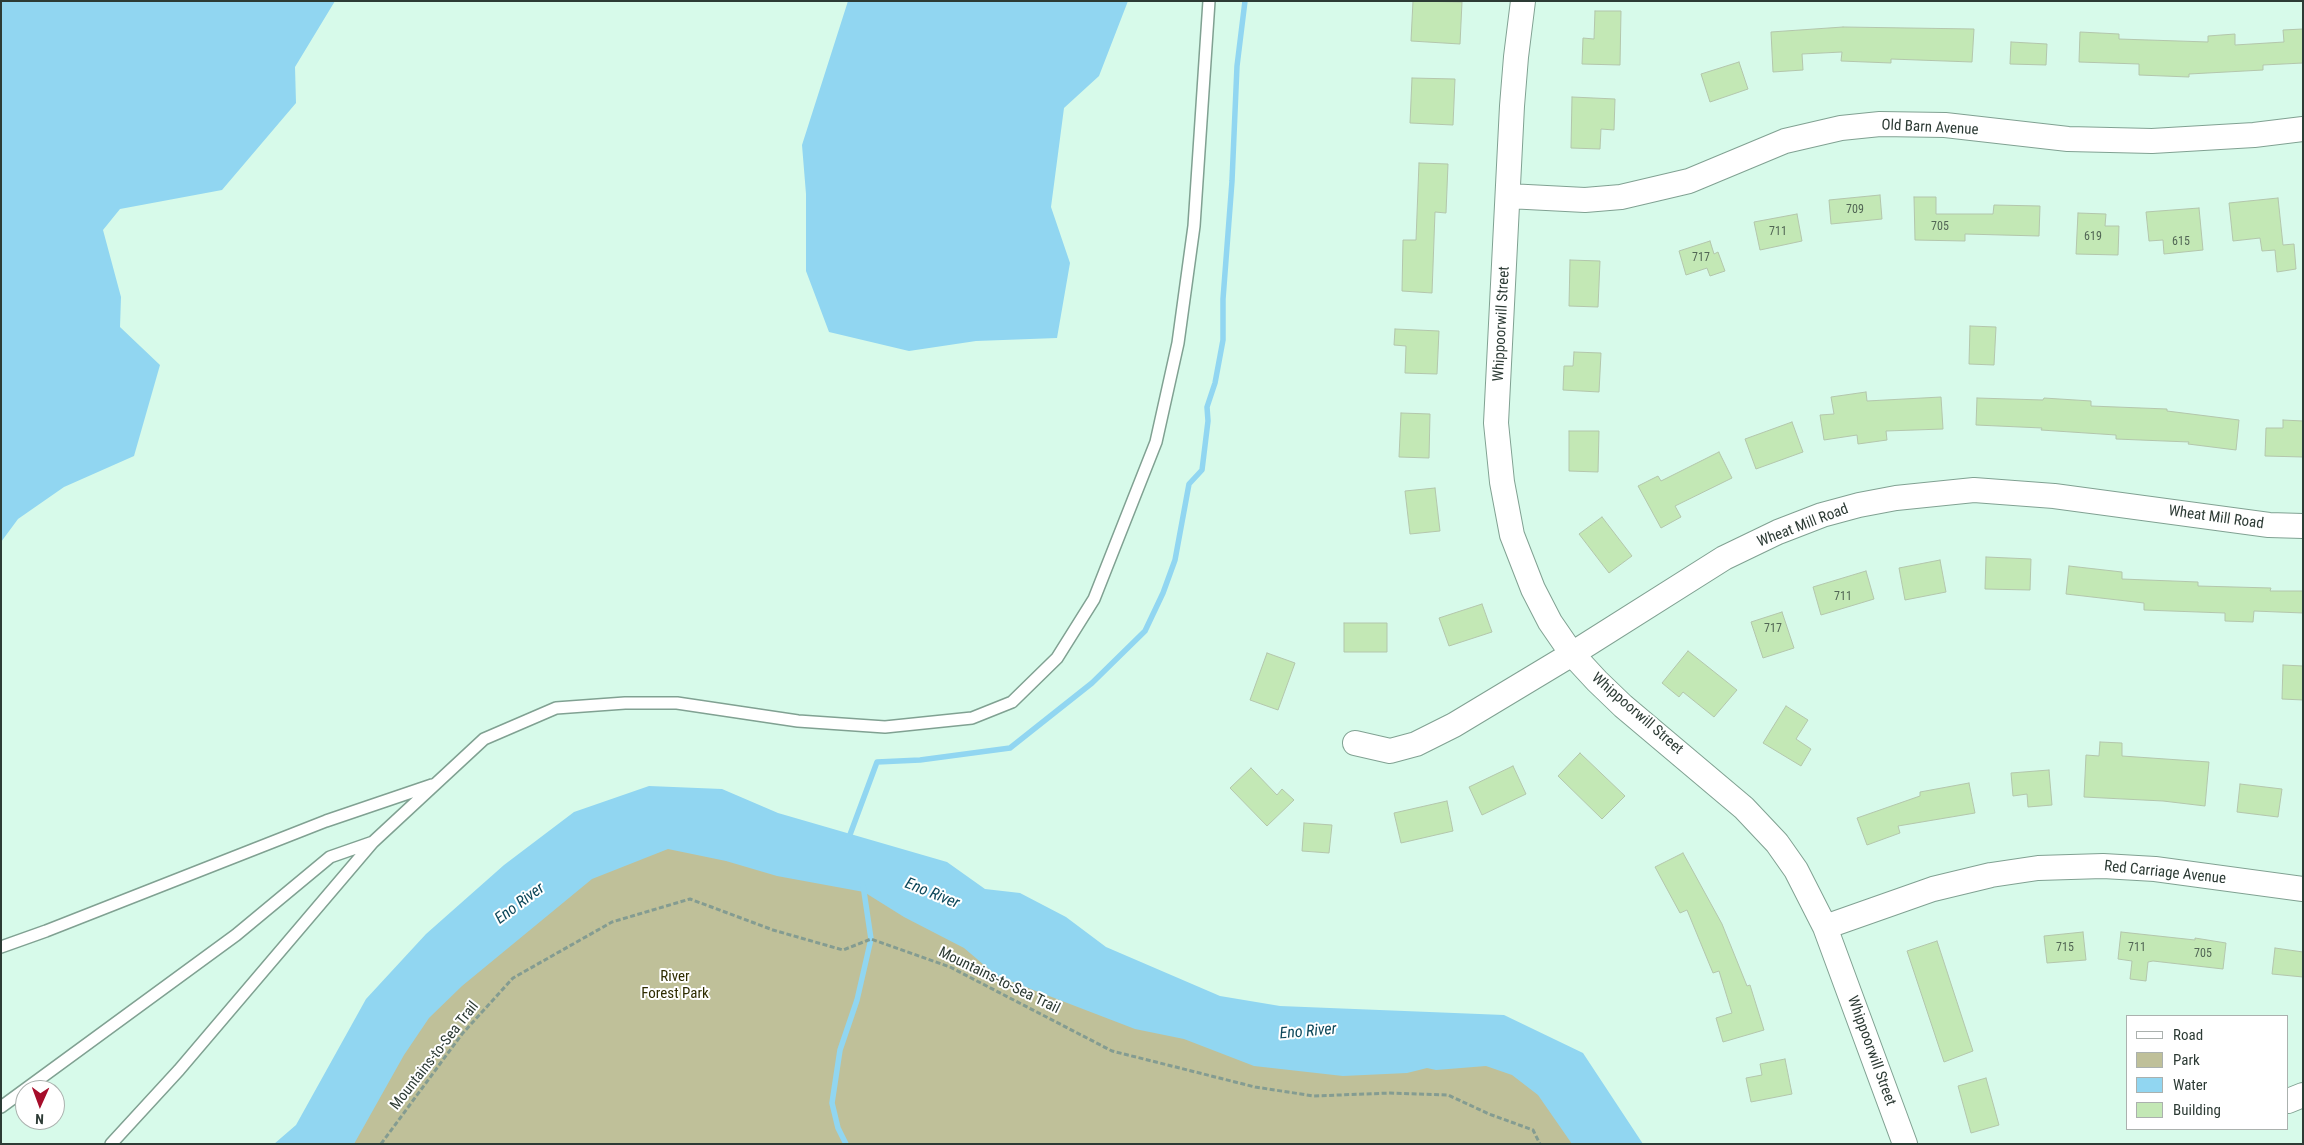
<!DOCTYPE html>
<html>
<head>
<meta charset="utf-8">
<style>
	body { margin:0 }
	#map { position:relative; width:2304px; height:1145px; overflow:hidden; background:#d7faea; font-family:"Roboto Condensed",sans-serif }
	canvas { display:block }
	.frame { position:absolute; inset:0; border:2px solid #2d3b35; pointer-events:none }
	.legend { position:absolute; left:2126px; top:1015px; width:162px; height:115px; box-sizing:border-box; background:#fff; border:1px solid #abb1ae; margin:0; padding:6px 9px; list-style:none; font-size:15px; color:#2d3b35 }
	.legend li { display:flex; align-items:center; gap:10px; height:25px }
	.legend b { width:25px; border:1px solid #abb1ae }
	.north { position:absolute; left:15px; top:1080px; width:50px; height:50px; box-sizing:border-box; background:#fff; border:1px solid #abb1ae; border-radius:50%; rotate:182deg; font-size:14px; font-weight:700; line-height:20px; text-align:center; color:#2d3b35 }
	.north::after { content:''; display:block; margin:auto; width:18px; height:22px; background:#a60d2a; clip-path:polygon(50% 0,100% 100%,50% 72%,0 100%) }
</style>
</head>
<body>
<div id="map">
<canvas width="2304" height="1145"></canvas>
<div class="frame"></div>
<ul class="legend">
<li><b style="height:6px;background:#fff"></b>Road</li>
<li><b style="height:14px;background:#bfc099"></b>Park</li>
<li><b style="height:14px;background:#91d6f1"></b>Water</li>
<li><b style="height:14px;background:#c3e8b5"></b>Building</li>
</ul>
<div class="north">N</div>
</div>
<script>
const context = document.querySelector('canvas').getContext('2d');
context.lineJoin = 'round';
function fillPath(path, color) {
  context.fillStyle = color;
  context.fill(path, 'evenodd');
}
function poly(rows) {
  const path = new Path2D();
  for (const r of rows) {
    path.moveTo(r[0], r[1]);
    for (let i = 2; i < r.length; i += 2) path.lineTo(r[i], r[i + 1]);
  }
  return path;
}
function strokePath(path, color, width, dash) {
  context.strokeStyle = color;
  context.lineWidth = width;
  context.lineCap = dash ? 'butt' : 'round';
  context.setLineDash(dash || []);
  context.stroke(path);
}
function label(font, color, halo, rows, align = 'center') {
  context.font = font + ' "Roboto Condensed",sans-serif';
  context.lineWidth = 4;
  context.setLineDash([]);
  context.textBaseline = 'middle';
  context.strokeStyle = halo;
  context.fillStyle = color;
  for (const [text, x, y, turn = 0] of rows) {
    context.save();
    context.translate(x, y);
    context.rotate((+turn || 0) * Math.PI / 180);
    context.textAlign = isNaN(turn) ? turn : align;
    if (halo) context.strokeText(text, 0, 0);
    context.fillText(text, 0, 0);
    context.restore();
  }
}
const green = poly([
	[629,825,725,830,1291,1067,1557,1059,1589,1144,302,1144,449,952]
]);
const water = poly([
	[1,1,335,1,295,67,296,103,222,190,120,209,103,230,121,297,120,327,160,365,134,456,64,487,18,519,1,542],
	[848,1,1128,1,1099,76,1064,108,1051,207,1070,263,1057,338,976,341,909,351,829,332,806,271,806,194,802,145],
	[649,786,722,789,778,813,947,862,985,889,1020,893,1066,917,1106,947,1220,996,1280,1006,1504,1015,1583,1053,1643,1144,1572,1144,1538,1095,1512,1075,1486,1066,1436,1070,1427,1068,1407,1073,1343,1076,1254,1066,1184,1039,1135,1029,997,976,964,948,904,917,864,892,777,876,726,861,668,849,592,879,462,986,429,1018,404,1055,354,1144,274,1144,296,1125,366,999,426,934,504,865,574,812]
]);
const stream = poly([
	[848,840,877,762,920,760,1010,748,1092,683,1145,631,1163,593,1175,560,1189,484,1202,470,1208,421,1207,407,1215,383,1223,340,1223,299,1232,181,1237,66,1245,1],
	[846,1144,838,1128,832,1103,840,1050,857,1000,871,939,863,885]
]);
const building = poly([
	[1413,1,1462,2,1460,44,1411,41,1413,1],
	[1595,11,1621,11,1620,65,1582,64,1583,38,1594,39,1595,11],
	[1843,27,1974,29,1972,62,1891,59,1891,63,1841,61,1842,52,1802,54,1803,70,1773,72,1771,32,1843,27],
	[2303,29,2303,63,2263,65,2263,70,2189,74,2189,77,2139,75,2139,64,2079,62,2080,32,2119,34,2119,39,2208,42,2208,36,2235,34,2235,45,2284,42,2283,30,2303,29],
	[2011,42,2047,44,2046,65,2010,64,2011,42],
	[1739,62,1748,89,1710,102,1701,74,1739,62],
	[1412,78,1455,79,1453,125,1410,123,1412,78],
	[1572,97,1615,99,1614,130,1601,129,1600,149,1571,148,1572,97],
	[1419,163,1448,164,1446,213,1435,212,1432,293,1402,291,1403,240,1416,240,1419,163],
	[1880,195,1882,219,1831,224,1829,200,1880,195],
	[1914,197,1936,197,1936,214,1993,214,1994,205,2040,206,2039,236,1965,234,1965,241,1915,240,1914,197],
	[2278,198,2283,245,2294,244,2296,269,2277,272,2275,250,2262,251,2260,238,2233,241,2229,203,2278,198],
	[2199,208,2203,250,2164,254,2163,240,2149,241,2146,212,2199,208],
	[2078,213,2106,214,2105,226,2119,226,2118,255,2076,254,2078,213],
	[1797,214,1802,241,1760,250,1754,222,1797,214],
	[1710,241,1714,254,1718,252,1725,271,1710,276,1707,268,1686,275,1679,251,1710,241],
	[1570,260,1600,261,1598,307,1569,306,1570,260],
	[1970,326,1996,327,1994,365,1969,364,1970,326],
	[1395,329,1439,331,1437,374,1405,373,1406,346,1394,345,1395,329],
	[1574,352,1601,353,1599,392,1563,390,1564,366,1573,366,1574,352],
	[1866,392,1867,401,1941,397,1943,429,1886,431,1887,440,1858,444,1857,435,1824,440,1820,415,1834,414,1831,397,1866,392],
	[1977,398,2043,400,2044,398,2091,401,2091,406,2167,409,2167,411,2239,420,2236,450,2188,444,2189,442,2116,439,2116,435,2041,430,2042,428,1976,425,1977,398],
	[1401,413,1430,414,1429,458,1399,457,1401,413],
	[2283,420,2303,421,2303,457,2265,456,2266,428,2283,428,2283,420],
	[1792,422,1803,452,1756,469,1745,439,1792,422],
	[1569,431,1599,431,1598,472,1569,471,1569,431],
	[1719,452,1732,478,1675,506,1681,517,1661,528,1638,486,1658,476,1661,481,1719,452],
	[1435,488,1440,531,1410,534,1405,491,1435,488],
	[1602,517,1632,556,1609,573,1579,534,1602,517],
	[1986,557,2031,559,2030,590,1985,589,1986,557],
	[1940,560,1946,592,1905,600,1899,568,1940,560],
	[2069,566,2122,572,2122,579,2198,582,2198,586,2271,588,2270,591,2303,591,2303,613,2254,611,2253,622,2225,621,2225,613,2144,610,2144,603,2066,594,2069,566],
	[1866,571,1874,599,1821,615,1813,587,1866,571],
	[1482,604,1492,632,1449,646,1439,618,1482,604],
	[1782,612,1794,648,1763,658,1751,622,1782,612],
	[1344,623,1387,623,1387,652,1344,652,1344,623],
	[1688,651,1737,690,1714,717,1683,692,1679,697,1662,683,1688,651],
	[1267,653,1295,663,1278,710,1250,700,1267,653],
	[2283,665,2303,666,2303,700,2282,699,2283,665],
	[1786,706,1808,720,1796,739,1811,749,1801,766,1763,743,1786,706],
	[2100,742,2122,743,2122,756,2209,762,2205,806,2163,801,2084,797,2086,755,2099,756,2100,742],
	[1580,753,1625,796,1602,819,1558,776,1580,753],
	[1513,766,1526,794,1482,815,1469,787,1513,766],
	[1251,768,1277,795,1282,789,1294,800,1267,826,1230,788,1251,768],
	[2049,770,2052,805,2028,807,2027,794,2013,796,2011,773,2049,770],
	[1969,783,1975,813,1898,826,1900,833,1867,845,1857,818,1920,796,1920,792,1969,783],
	[2240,784,2282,789,2278,817,2237,812,2240,784],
	[1447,801,1453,831,1401,843,1394,813,1447,801],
	[1304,823,1332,825,1329,853,1302,851,1304,823],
	[1683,853,1722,924,1747,986,1750,985,1764,1030,1723,1042,1716,1018,1732,1013,1719,971,1713,973,1687,910,1680,913,1655,867,1683,853],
	[2083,932,2086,960,2047,963,2044,936,2083,932],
	[2121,932,2195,940,2195,938,2226,943,2223,969,2153,961,2148,962,2146,981,2130,979,2132,961,2118,959,2121,932],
	[1937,941,1973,1051,1944,1062,1907,951,1937,941],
	[2275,948,2303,952,2303,977,2272,974,2275,948],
	[1785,1059,1792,1094,1751,1102,1746,1078,1762,1075,1760,1064,1785,1059],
	[1986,1078,1999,1125,1971,1133,1958,1086,1986,1078]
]);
const path = poly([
	[381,1144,462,1034,513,978,612,922,690,899,773,930,843,950,871,939,950,967,1112,1051,1255,1087,1314,1096,1390,1093,1448,1095,1489,1114,1533,1130,1540,1144]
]);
const lane = poly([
	[1,947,46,931,326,821,432,785],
	[1,1107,236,935,330,857,373,842],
	[111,1144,179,1070,373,842,484,739,556,708,625,703,677,703,798,721,885,727,972,718,1012,702,1057,658,1094,599,1156,442,1178,343,1194,226,1209,1]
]);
const street = poly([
	[1523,1,1516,57,1512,106,1496,423,1502,482,1512,535,1533,589,1550,622,1572,654,1597,681,1623,706,1744,808,1777,843,1796,870,1825,927,1905,1144],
	[1508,196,1585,200,1621,197,1689,181,1785,141,1841,128,1880,124,1945,125,2068,139,2152,141,2254,135,2303,129],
	[1355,743,1390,751,1416,744,1454,725,1572,654,1724,558,1778,532,1822,515,1859,505,1896,498,1974,490,2054,496,2269,525,2303,526],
	[1825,927,1933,889,1991,875,2038,868,2103,866,2155,869,2303,889],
	[2288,1101,2303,1095]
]);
const numberNames = [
	["709",1855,210],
	["705",1940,227],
	["711",1778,232],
	["619",2093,237],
	["615",2181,242],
	["717",1701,258],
	["711",1843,597],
	["717",1773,629],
	["715",2065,948],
	["711",2137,948],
	["705",2203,954]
];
const streetNames = [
	["Old Barn Avenue",1930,128,3],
	["Whippoorwill Street",1502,324,-87],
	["Wheat Mill Road",2216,518,8],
	["Wheat Mill Road",1803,526,-21],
	["Whippoorwill Street",1637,714,41],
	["Red Carriage Avenue",2165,873,6],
	["Mountains-to-Sea Trail",999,981,26],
	["Whippoorwill Street",1871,1051,70],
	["Mountains-to-Sea Trail",435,1056,-52]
];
const parkNames = [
	["River",675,977],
	["Forest Park",675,994]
];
const waterNames = [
	["Eno River",932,894,22],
	["Eno River",520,904,-37],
	["Eno River",1308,1032,-5]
];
fillPath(green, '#bfc099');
fillPath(water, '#91d6f1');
strokePath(stream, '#91d6f1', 5.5);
fillPath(building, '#c3e8b5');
strokePath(building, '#b3c6ac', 1);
strokePath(lane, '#80a192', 14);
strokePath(street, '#80a192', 26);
strokePath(path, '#849c91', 3, [5, 2.5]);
strokePath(lane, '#fff', 11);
strokePath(street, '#fff', 24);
label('12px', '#526655', null, numberNames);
label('15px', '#2d3b35', '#fff', streetNames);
label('15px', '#2e2c00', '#fff', parkNames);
label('italic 16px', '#0c475a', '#fff', waterNames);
</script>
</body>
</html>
